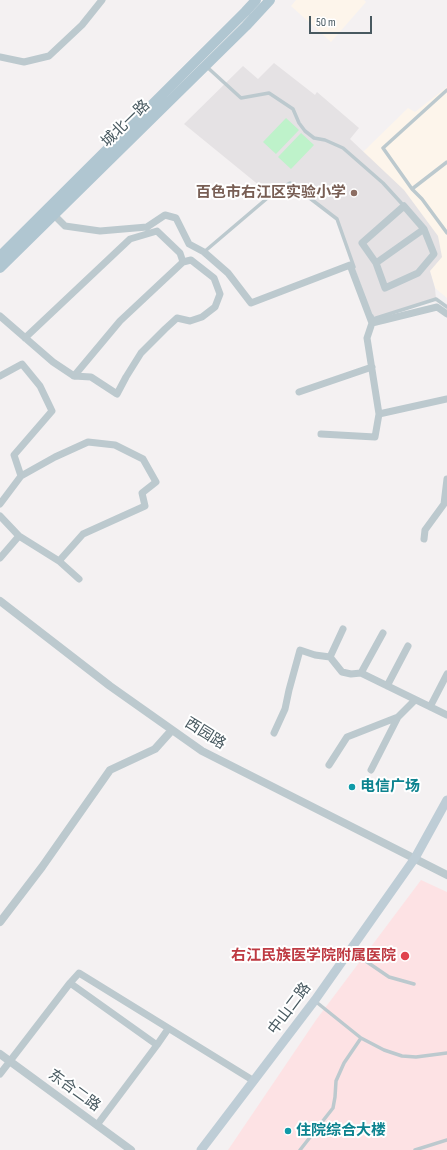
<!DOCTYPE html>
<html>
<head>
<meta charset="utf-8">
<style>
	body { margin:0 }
	#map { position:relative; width:447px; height:1150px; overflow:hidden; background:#f4f1f2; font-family:"Sofia Sans Condensed",sans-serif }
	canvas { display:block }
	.scale { position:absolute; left:309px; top:16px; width:63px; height:18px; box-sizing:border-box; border:2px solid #485960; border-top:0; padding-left:5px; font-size:12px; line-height:14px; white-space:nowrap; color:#485960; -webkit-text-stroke:3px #fff; paint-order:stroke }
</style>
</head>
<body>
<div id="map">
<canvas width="447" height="1150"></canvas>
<div class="scale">50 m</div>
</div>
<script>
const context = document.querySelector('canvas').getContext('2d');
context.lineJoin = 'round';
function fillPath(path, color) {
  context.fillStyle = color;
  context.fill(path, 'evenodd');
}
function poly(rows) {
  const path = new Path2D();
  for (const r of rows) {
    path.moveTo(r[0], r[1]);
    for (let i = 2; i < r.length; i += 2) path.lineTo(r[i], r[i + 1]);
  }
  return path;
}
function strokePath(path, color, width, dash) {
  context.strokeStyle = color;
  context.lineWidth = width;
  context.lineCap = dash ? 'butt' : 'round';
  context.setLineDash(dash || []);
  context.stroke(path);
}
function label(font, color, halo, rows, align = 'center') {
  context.font = font + ' "Sofia Sans Condensed","Noto Sans SC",sans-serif';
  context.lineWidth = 4;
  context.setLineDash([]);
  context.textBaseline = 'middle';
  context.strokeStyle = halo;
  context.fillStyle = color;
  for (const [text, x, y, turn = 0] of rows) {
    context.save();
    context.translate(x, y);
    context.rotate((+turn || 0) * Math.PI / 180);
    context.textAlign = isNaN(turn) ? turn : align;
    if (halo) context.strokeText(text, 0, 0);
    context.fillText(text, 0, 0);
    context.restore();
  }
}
const commercial = poly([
	[296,0,364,0,366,2,331,42,291,6],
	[447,87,447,298,435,288,430,271,363,152,408,108,415,112]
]);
const education = poly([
	[274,63,315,95,317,92,359,128,350,139,404,190,438,236,442,257,430,271,435,288,436,299,373,319,337,219,290,183,271,195,184,124,243,66,258,79]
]);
const medical = poly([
	[421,880,447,892,447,1150,228,1150,316,1020]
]);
const green = poly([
	[286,118,299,130,276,154,263,142],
	[301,133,314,145,291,169,278,157]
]);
const service = poly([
	[207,67,241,98,269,93,293,109,299,123,305,131,314,138,325,140,343,148,383,183,404,206],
	[447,162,412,189,422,199,447,233],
	[412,189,383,148,447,90],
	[204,252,271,195,290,183,337,219,354,267],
	[372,316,373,319,436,299,447,307],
	[351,951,389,977,414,984],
	[315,1001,361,1038,384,1050,402,1056,416,1057,447,1053],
	[300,1150,333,1108,335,1097,336,1081,344,1063,361,1038],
	[415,1150,447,1140]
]);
const minor = poly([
	[0,57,24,62,49,56,82,25,102,0],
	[404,206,424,229,434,254,418,273,385,288,376,263,362,243,404,206],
	[54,215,65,226,100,231,147,227,165,215,176,218,189,244,204,252,228,273,251,303,350,265,372,323,367,338,379,414,447,399],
	[376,263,424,229],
	[0,316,53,362,74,376,120,321,183,262],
	[372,323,437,307,447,314],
	[25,338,130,239,157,231,180,253,183,262,191,260,214,278,220,294,215,307,202,317,190,321,177,318,165,329,141,353,126,377,117,394,91,377,74,376],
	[0,376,22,364,40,386,52,411,14,455,21,476],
	[299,392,372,367],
	[321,434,375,437,379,414],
	[0,504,21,476,55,457,88,442,115,445,143,459,156,482,142,493,145,506,83,534,59,561,19,536,0,516],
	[424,539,425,530,444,504,447,479],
	[0,558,19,536],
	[59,561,79,579],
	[330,657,343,629],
	[361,673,383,633],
	[387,686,408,646],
	[430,707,447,674],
	[274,733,285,709,289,690,300,650,315,655,330,657,342,672,351,674,361,673,447,715],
	[329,765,347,737,398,717,415,700],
	[371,770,398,717],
	[70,983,79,973,254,1081],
	[157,1045,168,1029],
	[0,1074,70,983,157,1045,97,1125]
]);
const tertiary = poly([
	[0,601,110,686,202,751,447,875],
	[0,922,42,867,110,770,155,749,172,730],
	[0,1054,131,1150]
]);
const secondary = poly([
	[201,1150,315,1000,415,858,447,800]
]);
const primary = poly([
	[0,256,245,12,256,0],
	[0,268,246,26,270,0]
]);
const markers = [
	[354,193,4,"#8d6e63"],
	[352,787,4,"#0f9aa8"],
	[405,956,5,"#e0444e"],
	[288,1131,4,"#0f9aa8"]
];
const streetNames = [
	["城北一路",126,124,-44],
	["西园路",205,734,32],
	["中山二路",290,1009,-53],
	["东合二路",74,1091,36]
];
const educationNames = [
	["百色市右江区实验小学",346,193]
];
const cultureNames = [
	["电信广场",360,787],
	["住院综合大楼",296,1131]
];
const healthNames = [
	["右江民族医学院附属医院",396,956]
];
fillPath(commercial, '#fdf5eb');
fillPath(education, '#e5e2e4');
fillPath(medical, '#fde2e4');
fillPath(green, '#bef2ca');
strokePath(service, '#bcc9ce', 3.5);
strokePath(minor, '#bcc9ce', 7);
strokePath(tertiary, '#bcc9ce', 8);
strokePath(secondary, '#becdd6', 9);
strokePath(primary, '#b0c6d1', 10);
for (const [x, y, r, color] of markers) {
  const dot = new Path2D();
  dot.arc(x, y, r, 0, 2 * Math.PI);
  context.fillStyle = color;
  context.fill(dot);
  strokePath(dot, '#fff', 1.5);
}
label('15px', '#485960', '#fff', streetNames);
label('bold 15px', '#785e54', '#fff', educationNames, 'right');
label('bold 15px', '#0d838f', '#fff', cultureNames, 'left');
label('bold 15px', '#be3a42', '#fff', healthNames, 'right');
</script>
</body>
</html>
